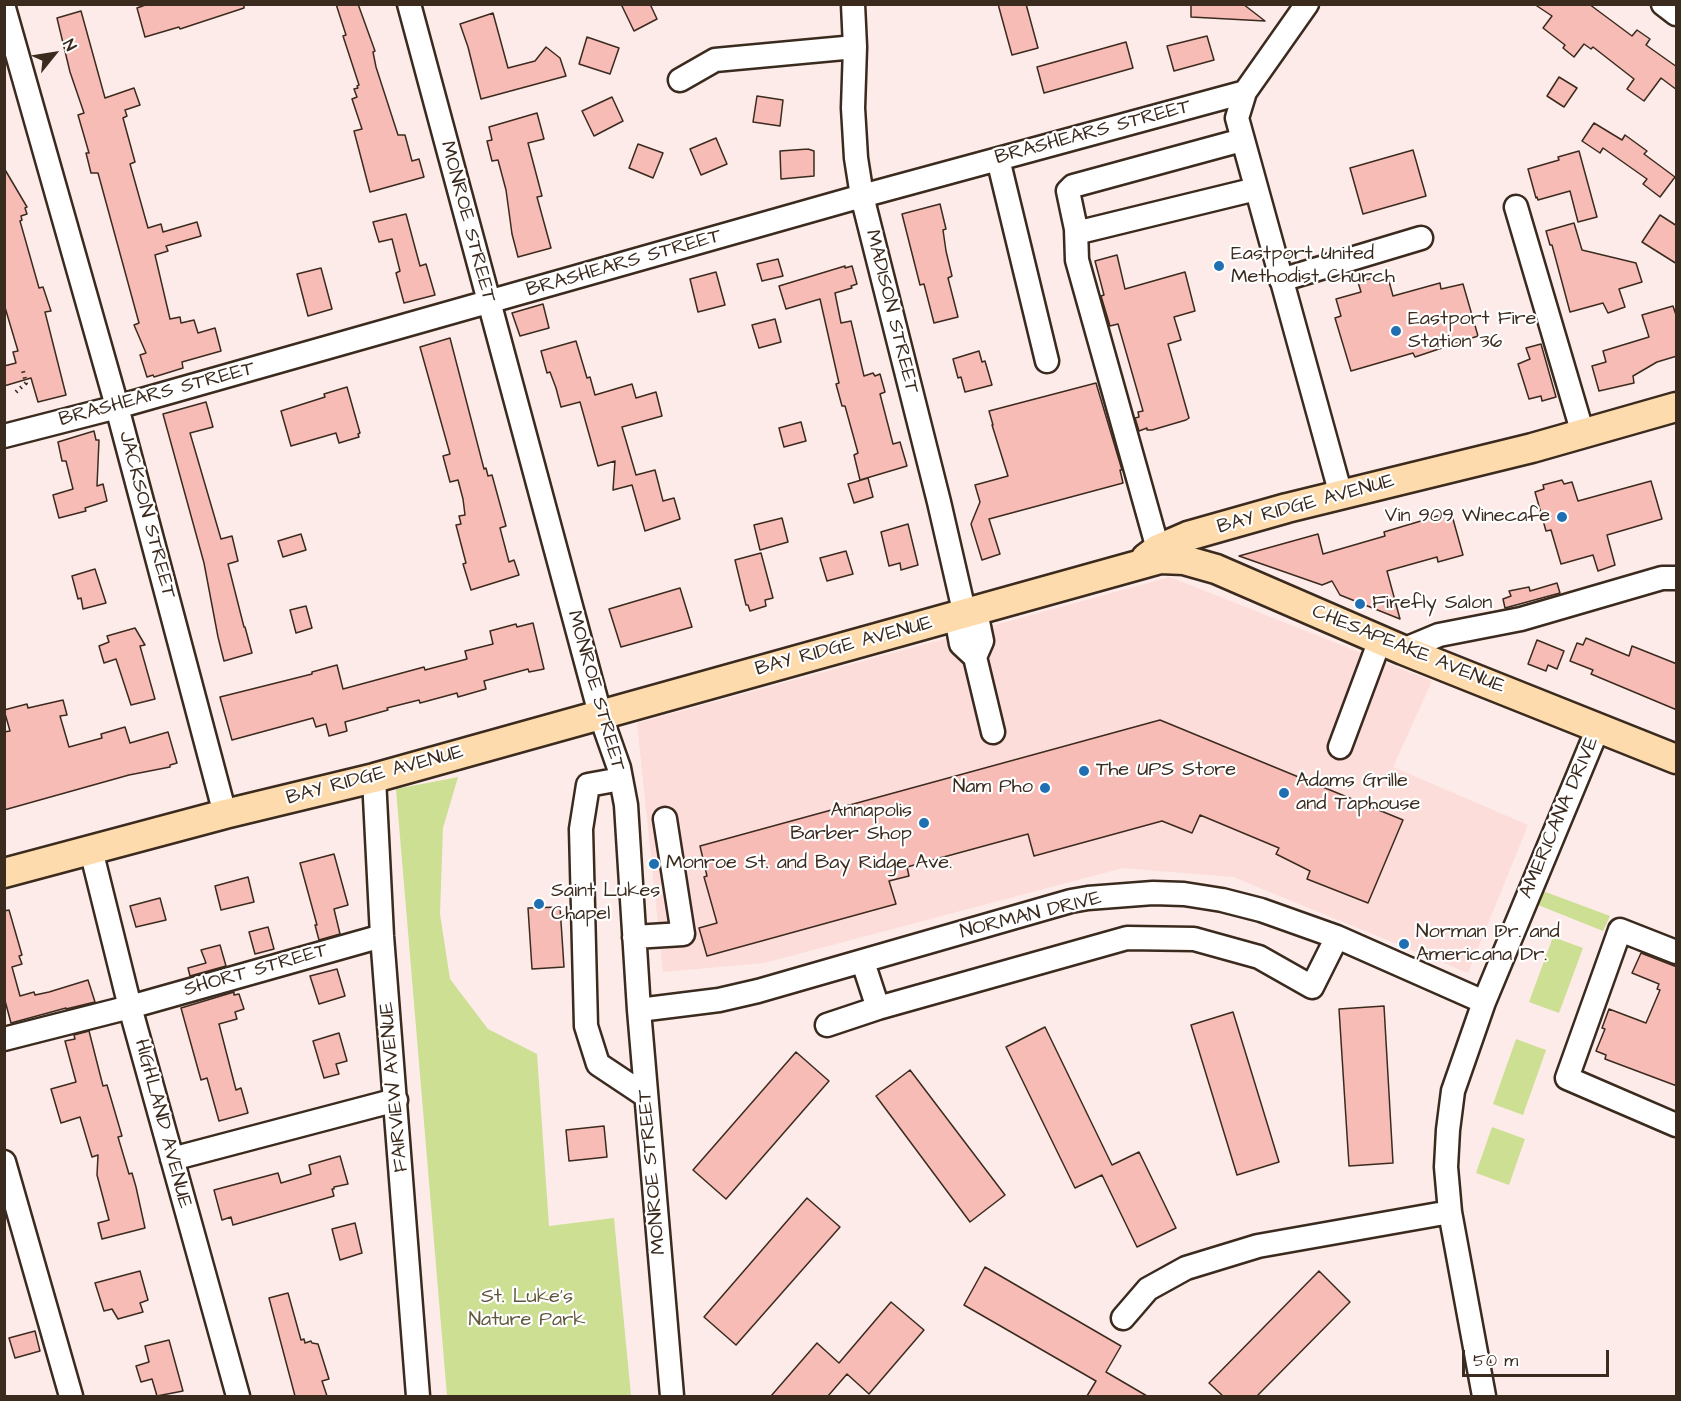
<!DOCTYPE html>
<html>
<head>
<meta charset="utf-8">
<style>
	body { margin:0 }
	#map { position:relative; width:1681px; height:1401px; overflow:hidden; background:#fdebe9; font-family:"Architects Daughter",sans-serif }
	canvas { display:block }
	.frame { position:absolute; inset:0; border:6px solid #3b2a1e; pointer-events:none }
	.north { position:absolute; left:24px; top:24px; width:60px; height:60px; -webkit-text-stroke:4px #fff; paint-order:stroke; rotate:60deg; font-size:16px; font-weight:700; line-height:24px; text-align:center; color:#3b2a1e }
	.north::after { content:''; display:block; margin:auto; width:21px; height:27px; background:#3b2a1e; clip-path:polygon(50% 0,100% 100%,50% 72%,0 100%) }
	.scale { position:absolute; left:1462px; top:1350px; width:147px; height:27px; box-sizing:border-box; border:3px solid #3b2a1e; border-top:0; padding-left:8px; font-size:18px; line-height:21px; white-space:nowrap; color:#3b2a1e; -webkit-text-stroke:4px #fff; paint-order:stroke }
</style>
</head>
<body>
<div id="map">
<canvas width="1681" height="1401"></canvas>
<div class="frame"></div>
<div class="north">N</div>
<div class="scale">50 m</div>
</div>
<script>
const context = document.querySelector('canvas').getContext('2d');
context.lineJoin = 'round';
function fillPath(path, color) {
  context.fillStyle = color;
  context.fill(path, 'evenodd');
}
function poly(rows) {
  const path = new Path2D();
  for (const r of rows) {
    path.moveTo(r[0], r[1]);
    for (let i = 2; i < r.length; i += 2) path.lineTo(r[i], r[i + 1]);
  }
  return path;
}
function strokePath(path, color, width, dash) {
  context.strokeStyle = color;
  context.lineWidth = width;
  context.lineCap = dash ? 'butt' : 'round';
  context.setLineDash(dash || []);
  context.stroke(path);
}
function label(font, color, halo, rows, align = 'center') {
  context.font = font + ' "Architects Daughter",sans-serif';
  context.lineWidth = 4.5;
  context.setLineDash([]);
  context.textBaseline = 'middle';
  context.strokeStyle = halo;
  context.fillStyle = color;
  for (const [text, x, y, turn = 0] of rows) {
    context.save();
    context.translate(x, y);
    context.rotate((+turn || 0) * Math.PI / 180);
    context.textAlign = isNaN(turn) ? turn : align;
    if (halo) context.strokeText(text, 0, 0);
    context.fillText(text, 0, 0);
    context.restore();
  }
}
const built = poly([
	[1170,577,1432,681,1393,767,1528,825,1468,973,1233,877,1123,868,764,963,663,972,637,723]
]);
const green = poly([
	[458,777,443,828,440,914,450,979,488,1029,537,1054,549,1226,614,1218,631,1396,447,1396,396,789],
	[1543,891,1610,916,1603,931,1538,905],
	[1553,937,1583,948,1559,1013,1529,1002],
	[1516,1039,1546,1050,1523,1115,1493,1104],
	[1492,1127,1525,1139,1509,1185,1476,1173]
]);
const building = poly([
	[148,4,244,4,244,8,180,29,179,27,145,37,137,8,148,4],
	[336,4,358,4,375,51,373,52,376,67,398,135,405,135,412,161,419,159,424,177,370,192,354,131,362,129,352,99,357,97,354,89,358,88,357,86,359,85,343,36,346,35,336,4],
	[621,4,650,4,657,19,634,31,621,4],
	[998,4,1026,4,1038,48,1012,55,998,4],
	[1191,4,1243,4,1265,21,1191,17,1191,4],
	[1534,4,1589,4,1632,36,1637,30,1650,39,1646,45,1677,67,1677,90,1661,78,1644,101,1627,89,1634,79,1593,47,1591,49,1584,44,1574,57,1563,48,1565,45,1543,28,1552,16,1534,4],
	[81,11,105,98,134,88,140,105,125,110,127,116,123,118,135,162,130,164,148,228,161,224,163,232,197,222,201,236,166,246,168,251,155,255,170,319,180,317,181,323,194,320,198,333,215,328,221,351,182,362,183,368,154,377,153,375,147,377,140,355,146,353,134,325,139,323,98,173,91,173,86,153,89,153,78,115,84,113,70,72,57,18,81,11],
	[493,13,508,68,535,61,546,47,560,58,566,76,481,99,468,47,460,24,493,13],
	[1207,36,1214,60,1174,71,1167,46,1207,36],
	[587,37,619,48,610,74,579,64,587,37],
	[1126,42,1133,68,1044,93,1037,67,1126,42],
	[1559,77,1577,88,1564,107,1547,96,1559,77],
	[757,96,783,100,780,126,753,122,757,96],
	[612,97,623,121,594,136,582,111,612,97],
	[537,113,544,139,528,143,542,196,537,197,551,248,518,257,512,234,506,190,498,160,492,161,487,141,492,140,489,127,537,113],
	[1594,123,1622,140,1625,135,1647,151,1644,154,1675,177,1660,197,1643,184,1647,179,1603,148,1600,153,1582,141,1594,123],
	[716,138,727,164,701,175,690,149,716,138],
	[638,144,663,153,653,178,629,168,638,144],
	[808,149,814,151,814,176,781,179,780,151,808,149],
	[1413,150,1426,196,1363,214,1350,168,1413,150],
	[1579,151,1597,217,1578,222,1570,191,1538,200,1537,197,1536,198,1528,169,1559,160,1558,157,1579,151],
	[4,168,27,207,25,208,27,214,21,216,22,220,20,221,39,288,43,287,51,311,45,312,66,395,38,402,31,378,4,386,4,366,16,363,13,352,18,351,4,304,4,168],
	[940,204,946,229,943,230,946,251,952,276,948,278,958,317,934,323,924,284,920,285,902,214,940,204],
	[406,214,420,266,426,264,435,295,404,303,396,273,400,271,392,239,379,242,373,222,406,214],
	[1660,215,1677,226,1677,264,1642,242,1660,215],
	[1574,223,1582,250,1636,263,1642,282,1619,289,1625,307,1608,313,1603,303,1570,312,1552,245,1550,245,1546,231,1574,223],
	[1117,255,1125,289,1185,272,1195,311,1174,317,1181,340,1168,344,1189,418,1186,420,1152,430,1147,430,1147,428,1139,431,1135,418,1139,417,1138,412,1143,411,1118,324,1110,326,1101,296,1104,295,1095,261,1117,255],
	[778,259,783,276,762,281,757,264,778,259],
	[845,266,845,268,852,266,857,284,851,286,852,288,835,293,841,323,851,321,864,376,873,373,875,376,880,374,885,392,880,394,893,444,900,442,907,466,860,480,854,455,858,453,845,406,842,406,836,384,839,383,820,299,786,309,779,286,845,266],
	[321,268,332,309,308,316,297,274,321,268],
	[716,272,725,305,698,312,690,279,716,272],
	[1387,274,1393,296,1440,283,1441,289,1463,284,1478,336,1415,357,1413,353,1351,371,1335,318,1341,316,1336,299,1361,292,1358,282,1387,274],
	[543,304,549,328,520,336,512,313,543,304],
	[1673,306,1677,318,1677,356,1657,362,1633,376,1634,383,1599,391,1592,366,1606,362,1603,351,1649,337,1642,315,1673,306],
	[775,319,781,342,759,348,752,325,775,319],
	[450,338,484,469,486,468,488,476,492,475,506,526,500,528,509,562,514,560,519,575,471,590,463,564,466,563,456,525,461,524,459,516,465,515,463,499,458,480,450,482,443,456,450,454,420,347,450,338],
	[576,341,587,378,590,377,595,395,632,384,636,398,656,392,662,416,622,427,636,475,655,470,663,501,674,498,680,519,645,531,632,485,613,490,615,461,598,466,580,402,561,407,556,388,550,372,547,373,541,351,576,341],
	[1541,344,1556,397,1542,401,1541,396,1529,399,1518,364,1530,359,1526,348,1541,344],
	[979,351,982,362,985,361,992,385,965,392,961,377,958,378,953,359,979,351],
	[1096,383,1122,470,1120,470,1123,483,989,519,1000,554,982,560,971,524,980,502,975,485,1008,476,992,425,993,425,989,411,1096,383],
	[347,387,360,433,358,434,359,437,339,443,336,433,291,446,281,411,325,397,324,394,347,387],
	[206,402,213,427,190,433,221,539,232,536,238,561,228,564,244,627,245,627,252,653,224,661,218,637,204,563,163,414,206,402],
	[801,422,806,441,784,447,779,428,801,422],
	[94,431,96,440,99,440,97,486,103,484,107,501,85,508,86,511,59,518,53,495,73,489,66,461,62,461,58,442,94,431],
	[868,478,873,497,854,503,848,484,868,478],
	[1562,480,1564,484,1572,482,1578,501,1651,481,1662,519,1607,535,1615,565,1598,571,1593,555,1561,564,1551,530,1546,531,1535,492,1544,489,1543,485,1562,480],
	[1451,512,1463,555,1438,562,1437,557,1387,571,1400,619,1340,595,1332,581,1322,585,1239,556,1318,534,1323,554,1385,536,1384,532,1451,512],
	[782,518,788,542,760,550,754,525,782,518],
	[908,524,918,565,901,570,900,563,889,566,881,532,908,524],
	[301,534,306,550,283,557,278,541,301,534],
	[846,551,853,574,827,581,820,558,846,551],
	[761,553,773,598,765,600,766,606,750,611,748,605,746,605,735,560,761,553],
	[95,569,106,603,83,609,81,598,78,599,72,576,95,569],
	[1557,583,1560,593,1505,608,1503,599,1511,596,1509,591,1529,587,1530,591,1557,583],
	[680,588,692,627,621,647,609,609,680,588],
	[306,606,312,628,296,633,290,610,306,606],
	[533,623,544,669,529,672,528,669,484,681,486,689,458,697,457,693,420,703,419,700,387,708,388,710,345,722,347,731,329,736,326,724,316,727,313,718,232,740,220,697,312,674,312,672,337,665,343,689,424,667,425,670,467,659,465,651,493,644,490,631,516,624,517,627,533,623],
	[135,628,145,645,140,646,155,699,131,705,116,659,104,663,99,646,109,642,107,636,135,628],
	[1586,638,1629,656,1632,646,1677,664,1677,710,1591,674,1593,670,1570,661,1577,643,1583,645,1586,638],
	[1537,640,1564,651,1557,669,1548,665,1546,671,1528,664,1537,640],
	[63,700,67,715,60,716,69,747,102,738,101,734,125,727,130,743,168,732,177,763,170,765,170,767,129,775,4,810,4,732,10,731,4,710,27,704,28,708,63,700],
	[1160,720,1403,820,1368,903,1307,879,1310,871,1276,854,1279,848,1200,815,1192,833,1162,821,1034,856,1028,834,907,867,909,876,889,881,896,904,707,956,699,928,717,923,704,877,707,876,700,846,1160,720],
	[334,854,348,905,334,909,340,934,319,940,315,925,317,925,300,863,334,854],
	[248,877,254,902,221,910,215,886,248,877],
	[160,898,166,920,136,927,130,906,160,898],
	[560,907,564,967,532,969,528,908,560,907],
	[9,910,22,955,19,956,22,964,12,967,20,996,34,992,35,995,49,992,88,980,95,1002,66,1009,66,1008,11,1023,4,997,4,911,9,910],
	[268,927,274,949,255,954,249,932,268,927],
	[220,945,226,966,190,976,188,968,206,963,201,950,220,945],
	[1641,953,1677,967,1677,1086,1605,1059,1606,1055,1596,1051,1605,1029,1602,1028,1609,1009,1646,1023,1660,990,1657,989,1659,984,1632,973,1641,953],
	[337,969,345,996,319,1004,310,976,337,969],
	[234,992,234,995,239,994,244,1009,235,1012,237,1019,219,1024,236,1090,241,1088,248,1113,219,1121,207,1078,201,1080,181,1008,234,992],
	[1384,1006,1393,1163,1349,1166,1339,1009,1384,1006],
	[1233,1012,1279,1162,1237,1175,1191,1025,1233,1012],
	[1045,1027,1112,1165,1139,1152,1176,1228,1137,1247,1102,1175,1075,1188,1006,1047,1045,1027],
	[89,1031,103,1086,107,1085,122,1136,118,1137,129,1174,132,1173,136,1187,145,1228,102,1239,98,1223,109,1220,97,1175,98,1155,92,1157,80,1117,61,1123,51,1089,76,1082,65,1041,75,1039,74,1035,89,1031],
	[339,1033,347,1061,336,1064,339,1074,324,1078,313,1041,339,1033],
	[796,1052,829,1081,726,1199,693,1170,796,1052],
	[910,1070,1005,1195,970,1222,876,1096,910,1070],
	[604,1126,607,1157,569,1161,566,1130,604,1126],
	[340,1156,348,1184,334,1187,334,1189,332,1189,334,1196,233,1225,231,1217,222,1220,214,1190,278,1173,281,1183,311,1174,309,1165,340,1156],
	[807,1198,840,1227,736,1345,704,1317,807,1198],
	[355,1223,362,1253,340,1260,332,1229,355,1223],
	[985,1267,1121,1346,1106,1372,1147,1396,1087,1396,1096,1381,964,1305,985,1267],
	[140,1271,148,1300,140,1303,143,1312,118,1319,112,1309,104,1311,95,1283,140,1271],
	[1319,1271,1350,1302,1257,1396,1223,1396,1209,1383,1319,1271],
	[288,1293,301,1340,304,1339,305,1343,311,1341,312,1343,318,1344,329,1379,322,1381,327,1396,295,1396,269,1298,288,1293],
	[891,1302,924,1330,869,1394,847,1374,828,1396,771,1396,817,1343,839,1363,891,1302],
	[35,1331,40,1351,15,1358,9,1338,35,1331],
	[169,1340,183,1391,157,1396,152,1379,141,1382,136,1366,149,1362,145,1346,169,1340]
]);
const path = poly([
	[16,392,26,383,23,371]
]);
const minor = poly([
	[409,4,600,714,619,768,626,805,639,1010,672,1396],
	[853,4,855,47,853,108,856,158,862,196,939,502,965,615],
	[1307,4,1245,92,1237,118,1341,495],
	[1663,4,1676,14],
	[4,8,113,392,225,814],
	[680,80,715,60,855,47],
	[1242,140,1073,186,1068,191,1076,229,1084,231,1256,189],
	[998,159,1047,361],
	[1516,207,1583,434],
	[1076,229,1077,260,1158,549],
	[1281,280,1421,238],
	[4,436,117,407,862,196,1245,92],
	[956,617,961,644,975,657,993,732],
	[1403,650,1439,635,1521,619,1662,578,1676,578],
	[975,657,982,641,976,612],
	[1340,747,1380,640],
	[374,778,382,936,418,1396],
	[621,779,588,785,581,829,586,1026,598,1064,646,1096],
	[91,850,130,1007,238,1396],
	[634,937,683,934,665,819],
	[1676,952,1620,930,1567,1078,1676,1125],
	[863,962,878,1008],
	[639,1010,719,1000,758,991,1071,901,1088,898,1153,893,1184,894,1222,900,1261,910,1337,937,1484,1002],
	[827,1025,878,1008,1127,938,1194,939,1259,957,1312,987,1337,937],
	[4,1039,130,1007,382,936],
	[172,1159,396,1100],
	[4,1162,71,1396],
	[1123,1318,1148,1289,1186,1268,1258,1246,1450,1212],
	[1484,1396,1450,1212,1446,1167,1448,1130,1453,1091,1484,1002,1598,728]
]);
const major = poly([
	[1146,558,1158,549,1188,536,1287,508,1532,448,1676,407],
	[4,873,225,814,374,778,1160,559,1184,560,1216,569,1403,650,1676,759]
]);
const markers = [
	[1219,266,6,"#1f6fb2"],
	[1396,331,6,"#1f6fb2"],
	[1562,517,6,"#1f6fb2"],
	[1360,604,6,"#1f6fb2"],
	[1084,771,6,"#1f6fb2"],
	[1045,788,6,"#1f6fb2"],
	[1284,793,6,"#1f6fb2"],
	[924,823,6,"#1f6fb2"],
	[654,864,6,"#1f6fb2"],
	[539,904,6,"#1f6fb2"],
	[1404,944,6,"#1f6fb2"]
];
const streetNames = [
	["BRASHEARS STREET",1093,133,-15],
	["MONROE STREET",467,222,75],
	["BRASHEARS STREET",624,264,-16],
	["MADISON STREET",891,312,76],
	["BRASHEARS STREET",157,395,-15],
	["BAY RIDGE AVENUE",1306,505,-15],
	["JACKSON STREET",146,515,75],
	["BAY RIDGE AVENUE",844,647,-15],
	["CHESAPEAKE AVENUE",1408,650,22],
	["MONROE STREET",595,691,74],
	["BAY RIDGE AVENUE",375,776,-15],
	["AMERICANA DRIVE",1560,818,-67],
	["NORMAN DRIVE",1031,916,-14],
	["SHORT STREET",256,971,-16],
	["FAIRVIEW AVENUE",395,1087,-95],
	["HIGHLAND AVENUE",162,1124,75],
	["MONROE STREET",653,1172,-95]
];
const poiNames = [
	["Eastport United",1231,255],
	["Methodist Church",1231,278],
	["Eastport Fire",1408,320],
	["Station 36",1408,343],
	["Vin 909 Winecafe",1550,517,"right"],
	["Firefly Salon",1372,604],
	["The UPS Store",1096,771],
	["Adams Grille",1296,782],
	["and Taphouse",1296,805],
	["Nam Pho",1033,788,"right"],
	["Annapolis",912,812,"right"],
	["Barber Shop",912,835,"right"],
	["Monroe St. and Bay Ridge Ave.",666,864],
	["Saint Lukes",551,892],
	["Chapel",551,915],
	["Norman Dr. and",1416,933],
	["Americana Dr.",1416,956]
];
const parkNames = [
	["St. Luke's",527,1298],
	["Nature Park",527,1321]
];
fillPath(built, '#fcddda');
fillPath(green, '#cddf93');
fillPath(building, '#f8bcb6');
strokePath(building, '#3b2a1e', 1.5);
strokePath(minor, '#3b2a1e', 27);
strokePath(major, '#3b2a1e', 33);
strokePath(path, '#3b2a1e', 4, [1.5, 4.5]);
strokePath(minor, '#fff', 22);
strokePath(major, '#fedbac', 28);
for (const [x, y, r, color] of markers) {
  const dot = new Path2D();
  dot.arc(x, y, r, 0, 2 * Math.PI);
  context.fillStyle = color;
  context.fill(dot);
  strokePath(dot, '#fff', 2);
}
label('20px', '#3b2a1e', '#fff', streetNames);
label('20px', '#3b2a1e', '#fff', poiNames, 'left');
label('20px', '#60573b', '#fff', parkNames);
</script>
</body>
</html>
